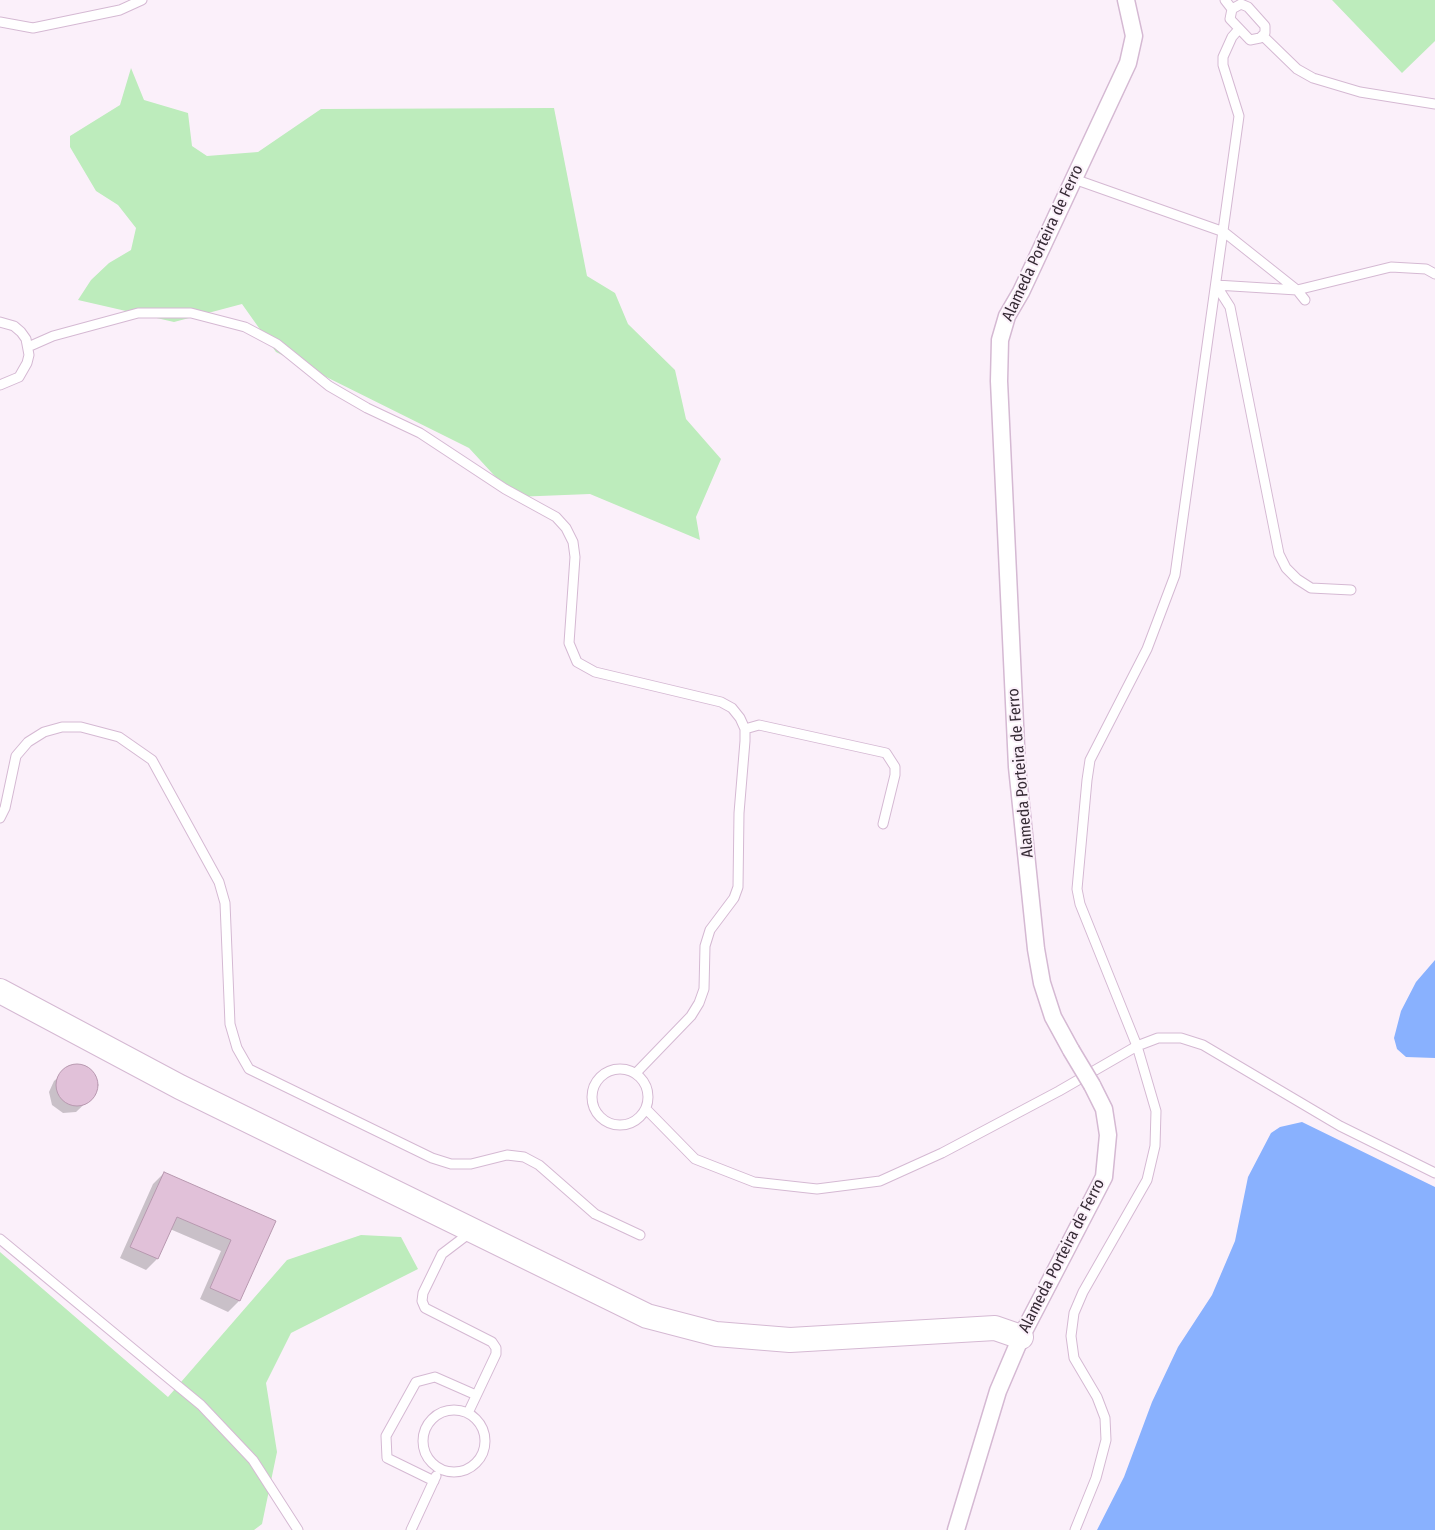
<!DOCTYPE html>
<html>
<head>
<meta charset="utf-8">
<style>
	body { margin:0 }
	canvas { display:block; background:#fbf0fa }
</style>
</head>
<body>
<canvas width="1435" height="1530"></canvas>
<script>
const context = document.querySelector('canvas').getContext('2d');
context.lineJoin = 'round';
function fillPath(path, color) {
  context.fillStyle = color;
  context.fill(path, 'evenodd');
}
function poly(rows) {
  const path = new Path2D();
  for (const r of rows) {
    if (r.length === 3) {
      path.moveTo(r[0] + r[2], r[1]);
      path.arc(r[0], r[1], r[2], 0, 2 * Math.PI);
      continue;
    }
    path.moveTo(r[0], r[1]);
    for (let i = 2; i < r.length; i += 2) path.lineTo(r[i], r[i + 1]);
  }
  return path;
}
function strokePath(path, color, width, dash) {
  context.strokeStyle = color;
  context.lineWidth = width;
  context.lineCap = dash ? 'butt' : 'round';
  context.setLineDash(dash || []);
  context.stroke(path);
}
function label(font, color, halo, rows, align = 'center') {
  context.font = font + ' "Fira Sans Condensed",sans-serif';
  context.lineWidth = 4;
  context.setLineDash([]);
  context.textBaseline = 'middle';
  context.strokeStyle = halo;
  context.fillStyle = color;
  for (const [text, x, y, turn = 0] of rows) {
    context.save();
    context.translate(x, y);
    context.rotate((+turn || 0) * Math.PI / 180);
    context.textAlign = isNaN(turn) ? turn : align;
    if (halo) context.strokeText(text, 0, 0);
    context.fillText(text, 0, 0);
    context.restore();
  }
}
const green = poly([
	[1332,0,1435,0,1435,41,1402,73],
	[131,68,144,100,188,113,192,146,207,156,258,152,321,109,554,108,587,276,615,293,628,324,675,370,686,419,721,459,696,517,700,540,590,494,514,497,469,448,276,352,242,304,174,322,78,300,91,280,109,263,131,250,136,228,118,205,96,191,70,147,70,136,120,105],
	[361,1235,401,1237,418,1269,291,1333,266,1383,277,1452,262,1524,254,1530,0,1530,0,1252,168,1397,287,1260]
]);
const water = poly([
	[1435,960,1435,1058,1406,1057,1397,1049,1394,1038,1401,1011,1416,982],
	[1302,1122,1435,1187,1435,1530,1097,1530,1124,1477,1152,1402,1178,1347,1212,1295,1235,1241,1248,1177,1271,1133,1280,1127]
]);
const shadow = poly([
	[74,1067,86,1068,95,1076,97,1088,95,1094,76,1112,63,1113,52,1105,49,1092,54,1081,68,1069],
	[164,1173,274,1222,239,1301,228,1312,200,1299,221,1251,170,1229,157,1259,146,1270,120,1258,153,1184]
]);
const building = poly([
	[77,1085,21],
	[164,1172,276,1221,240,1301,210,1288,231,1240,177,1217,158,1259,130,1247,164,1172]
]);
const lane = poly([
	[1225,0,1232,9],
	[1241,4,1248,7,1265,26,1265,33,1260,38,1250,40,1230,19,1232,9,1241,4],
	[0,22,33,28,120,10,142,0],
	[1263,36,1297,69,1313,78,1360,92,1435,104],
	[1074,179,1224,232,1297,290,1305,300],
	[1216,285,1230,307,1279,554,1286,568,1297,579,1311,588,1351,590],
	[1216,285,1297,290,1391,267,1426,269,1435,274],
	[0,322,14,326,21,332,26,339,29,355,27,363,19,377,0,385],
	[28,347,53,336,138,313,191,313,245,327,277,344,329,386,367,408,420,433,505,489,556,517,566,528,573,542,575,557,569,643,577,662,595,672,721,702,732,708,740,718,745,729,745,741,739,813,738,887,734,898,710,930,705,946,704,989,699,1003,691,1016,636,1073],
	[745,729,759,725,886,753,895,767,895,775,883,824],
	[0,818,5,808,16,756,28,742,44,732,62,727,81,727,119,737,152,760,219,882,225,903,230,1024,237,1048,249,1069,432,1158,451,1164,471,1164,507,1155,524,1157,539,1165,595,1214,640,1235],
	[620,1097,28],
	[646,1109,695,1159,754,1182,817,1189,880,1181,942,1153,1059,1091,1137,1046,1158,1038,1181,1038,1203,1045,1340,1126,1435,1173],
	[0,1239,201,1405,253,1460,298,1530],
	[454,1441,31],
	[468,1413,496,1354,496,1348,492,1342,425,1308,422,1301,423,1293,442,1254,471,1232],
	[434,1481,387,1458,386,1436,416,1382,435,1377,476,1395],
	[411,1530,436,1476],
	[1075,1530,1096,1478,1106,1440,1105,1418,1097,1397,1074,1358,1071,1336,1074,1313,1083,1292,1147,1180,1155,1146,1156,1111,1137,1046,1080,904,1077,889,1087,780,1090,760,1147,649,1175,575,1239,116,1223,65,1223,57,1232,37,1239,29]
]);
const street = poly([
	[1071,1050,1053,1017,1042,983,1036,949,1017,767,999,381,1000,340,1007,316,1021,292,1128,63,1134,36,1126,0],
	[956,1530,998,1391,1021,1337,1104,1177,1108,1135,1104,1109,1092,1085]
]);
const secondary = poly([
	[0,991,180,1087,647,1316,716,1334,790,1340,995,1328,1021,1337]
]);
const streetBridge = poly([
	[1071,1050,1092,1085]
]);
const streetNames = [
	["Alameda Porteira de Ferro",1043,243,-65],
	["Alameda Porteira de Ferro",1021,773,-95],
	["Alameda Porteira de Ferro",1062,1256,-63]
];
fillPath(green, '#bdecbc');
fillPath(water, '#89b1fe');
fillPath(shadow, '#0003');
fillPath(building, '#e1c1d9');
strokePath(building, '#b798af', 1);
strokePath(lane, '#d5b9d3', 11);
strokePath(street, '#d5b9d3', 19);
strokePath(secondary, '#d5b9d3', 26);
strokePath(lane, '#fff', 9);
strokePath(street, '#fff', 16);
strokePath(secondary, '#fff', 24);
strokePath(streetBridge, '#d5b9d3', 19, []);
strokePath(streetBridge, '#fff', 16);
label('16px', '#352a34', '#fbf0fa', streetNames);
</script>
</body>
</html>
